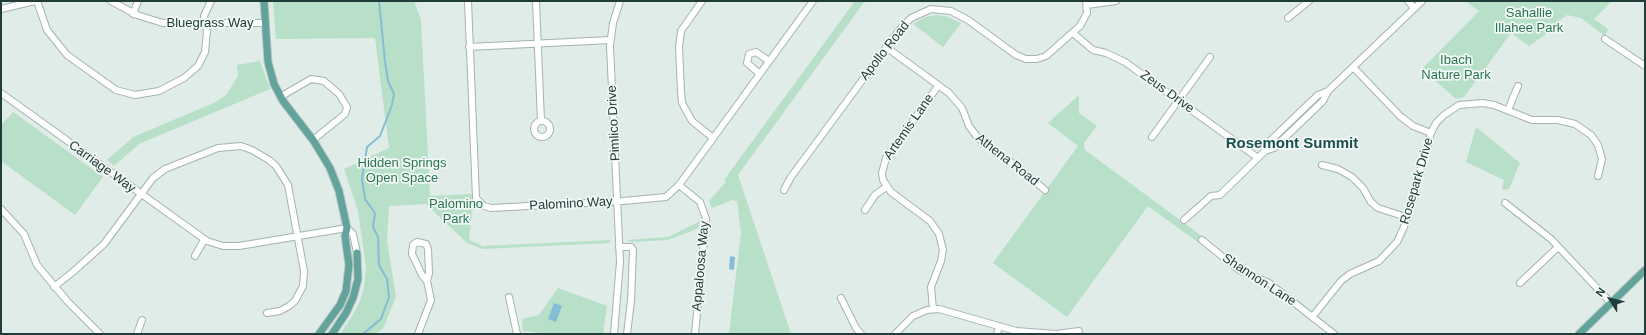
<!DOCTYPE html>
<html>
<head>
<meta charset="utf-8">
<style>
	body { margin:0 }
	#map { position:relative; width:1646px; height:335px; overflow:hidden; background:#e0ece8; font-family:Arial,sans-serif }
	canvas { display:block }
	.frame { position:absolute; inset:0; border:2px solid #203d3a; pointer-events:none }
	.north { position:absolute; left:1590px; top:279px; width:40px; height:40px; -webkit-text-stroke:3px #f1f8f6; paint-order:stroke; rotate:306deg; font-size:11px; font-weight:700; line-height:16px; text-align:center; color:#203d3a }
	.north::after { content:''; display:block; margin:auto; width:14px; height:18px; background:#203d3a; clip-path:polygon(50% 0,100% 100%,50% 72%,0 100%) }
</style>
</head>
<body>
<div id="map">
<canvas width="1646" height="335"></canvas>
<div class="frame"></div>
<div class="north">N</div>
</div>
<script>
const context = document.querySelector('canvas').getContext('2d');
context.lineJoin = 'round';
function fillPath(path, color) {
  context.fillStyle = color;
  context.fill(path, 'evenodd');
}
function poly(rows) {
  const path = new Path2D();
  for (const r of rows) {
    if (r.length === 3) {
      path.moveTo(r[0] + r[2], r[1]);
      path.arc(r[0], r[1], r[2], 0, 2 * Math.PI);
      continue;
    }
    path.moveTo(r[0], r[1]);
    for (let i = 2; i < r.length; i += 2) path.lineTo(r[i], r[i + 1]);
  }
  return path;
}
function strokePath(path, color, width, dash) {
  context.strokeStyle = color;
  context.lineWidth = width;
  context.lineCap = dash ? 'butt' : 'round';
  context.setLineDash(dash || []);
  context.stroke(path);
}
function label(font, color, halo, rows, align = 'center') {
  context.font = font + ' Arial,sans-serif';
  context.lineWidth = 3.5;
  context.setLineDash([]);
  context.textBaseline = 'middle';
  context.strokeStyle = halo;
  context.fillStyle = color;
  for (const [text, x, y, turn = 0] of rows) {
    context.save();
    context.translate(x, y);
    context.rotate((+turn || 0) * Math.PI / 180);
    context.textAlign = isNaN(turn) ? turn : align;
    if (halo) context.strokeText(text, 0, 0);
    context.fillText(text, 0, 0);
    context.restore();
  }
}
const green = poly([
	[273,1,414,1,421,20,430,196,471,194,476,207,472,211,469,240,483,246,610,240,610,243,483,249,467,243,426,204,389,206,387,241,396,297,383,329,373,334,340,334,351,318,360,301,364,287,366,267,358,211,344,169,389,148,375,38,276,39],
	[855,1,865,1,738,175,791,334,729,334,741,232,737,201,732,200,712,208,709,201,726,182,724,180],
	[1465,1,1612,1,1594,19,1608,29,1605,36,1581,18,1567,15,1550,27,1549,32,1529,46,1511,33,1464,97,1456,99,1422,69,1479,11],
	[938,15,948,17,961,23,943,47,913,24,925,17],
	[260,61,270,89,139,144,114,166,107,160,133,137,216,102,227,94,238,76,237,65],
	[1079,95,1079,113,1097,126,1084,143,1085,150,1203,237,1199,243,1148,206,1067,317,993,263,1078,146,1048,123],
	[13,112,103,177,75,215,1,161,1,125],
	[1476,127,1520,163,1509,189,1502,190,1504,180,1466,162],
	[700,221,699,228,668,240,630,242,627,240,668,237],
	[558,288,607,306,603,334,552,334,523,331,522,319,539,315]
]);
const water = poly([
	[730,256,735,257,734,270,729,269],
	[554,303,562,306,556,322,548,319]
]);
const stream = poly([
	[363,334,381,319,389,297,387,279,379,265,378,237,373,227,375,213,365,199,362,179,367,147,380,136,392,105,394,94,388,81,385,61,379,1]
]);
const minor = poly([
	[37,1,47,30,67,55,116,90,135,95,159,91,184,78,198,66,205,52,207,32,204,16,211,1],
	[111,1,137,15,163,23,265,23],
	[468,1,476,198,484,206,491,208,623,201,666,197,679,185,813,1],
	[536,1,541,121],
	[702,1,681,31,679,47,681,91,682,103,692,121,713,138],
	[1408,1,1414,8],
	[1087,5,1116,1],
	[1,9,35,1],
	[133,14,138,1],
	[1288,18,1309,1],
	[1073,33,1093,50,1106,53,1125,62,1258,158],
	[1605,39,1645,66],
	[469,47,610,40],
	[886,47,949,93,962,108,969,126,978,138,1024,172,1045,190],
	[1353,67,1400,116,1413,126,1431,133],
	[760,74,747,63,749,54,756,52,769,61],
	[1,93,207,241,223,246,239,246,347,228,353,234,357,253],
	[280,97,311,79,324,81,339,94,347,107,345,114,313,140],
	[1508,110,1518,86],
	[542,129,8],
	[1152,137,1210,57],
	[1265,151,1274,148,1323,101,1328,91],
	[1322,165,1338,169,1352,177,1363,188,1371,202,1378,208,1406,217],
	[679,185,700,202,706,219,695,334],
	[784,190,791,177,900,29,911,18,931,9,951,11,968,20,1016,55,1026,59,1037,59,1046,56,1080,26,1087,13,1086,1],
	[1505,203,1551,239,1611,303],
	[1,209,24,234,37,265,68,302,100,334],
	[865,210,875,195,886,187],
	[1184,220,1211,196,1220,195,1265,151,1269,142,1318,95,1328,91,1422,1],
	[1202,240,1239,270,1269,283,1334,334],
	[417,242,426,244,428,249,429,273,427,281,422,275,412,254,413,245,417,242],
	[619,247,631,247,633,250,631,301,627,334],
	[195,256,204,240],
	[1520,283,1558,247],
	[54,287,74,271,104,244,153,178,165,169,218,148,241,146,252,150,269,160,276,166,288,185,304,271,303,286,295,301,289,306,280,311,267,313],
	[509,297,517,334],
	[841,298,856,328,861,334],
	[933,309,931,287,941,261,943,250,939,234,930,221,891,192,883,180,882,173,886,158,938,86],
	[1313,316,1341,281,1350,274,1379,261,1397,242,1404,227,1431,133,1436,123,1444,115,1459,105,1483,103,1494,105,1532,120,1558,120,1575,124,1591,135,1598,145,1602,159,1598,176],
	[137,334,142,320],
	[418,334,431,300,427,281],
	[614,334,620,262,610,46,613,23,620,1],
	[895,334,913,316,927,310,939,309,1016,331,1056,334,1079,331],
	[997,334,999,326]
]);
const major = poly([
	[264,1,268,62,274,84,283,101,313,140,330,168,339,191,347,228,345,236,349,265,346,291,340,305,319,334],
	[332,334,346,313,353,298,358,279,357,253],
	[1579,334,1645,270]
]);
const parkNames = [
	["Sahallie",1529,13],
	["Illahee Park",1529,28],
	["Ibach",1456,60],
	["Nature Park",1456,75],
	["Hidden Springs",402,163],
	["Open Space",402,178],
	["Palomino",456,204],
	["Park",456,219]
];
const streetNames = [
	["Bluegrass Way",210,23],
	["Apollo Road",885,51,-52],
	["Zeus Drive",1167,92,36],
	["Pimlico Drive",614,123,-93],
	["Artemis Lane",909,127,-55],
	["Athena Road",1007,160,38],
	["Carriage Way",102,167,36],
	["Rosepark Drive",1417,181,-74],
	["Palomino Way",571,204,-3],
	["Appaloosa Way",701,266,-85],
	["Shannon Lane",1259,280,33]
];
const quarterNames = [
	["Rosemont Summit",1292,144]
];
fillPath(green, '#b8dfc8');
fillPath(water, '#85bdd4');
strokePath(stream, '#85bdd4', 2);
strokePath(minor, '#a3b4b0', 8);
strokePath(major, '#c1c9c8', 9);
strokePath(minor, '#fff', 6);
strokePath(major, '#62a49c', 7);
label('13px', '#287651', '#f1f8f6', parkNames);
label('13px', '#203d3a', '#f1f8f6', streetNames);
label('bold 15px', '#1b514b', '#f1f8f6', quarterNames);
</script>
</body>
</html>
